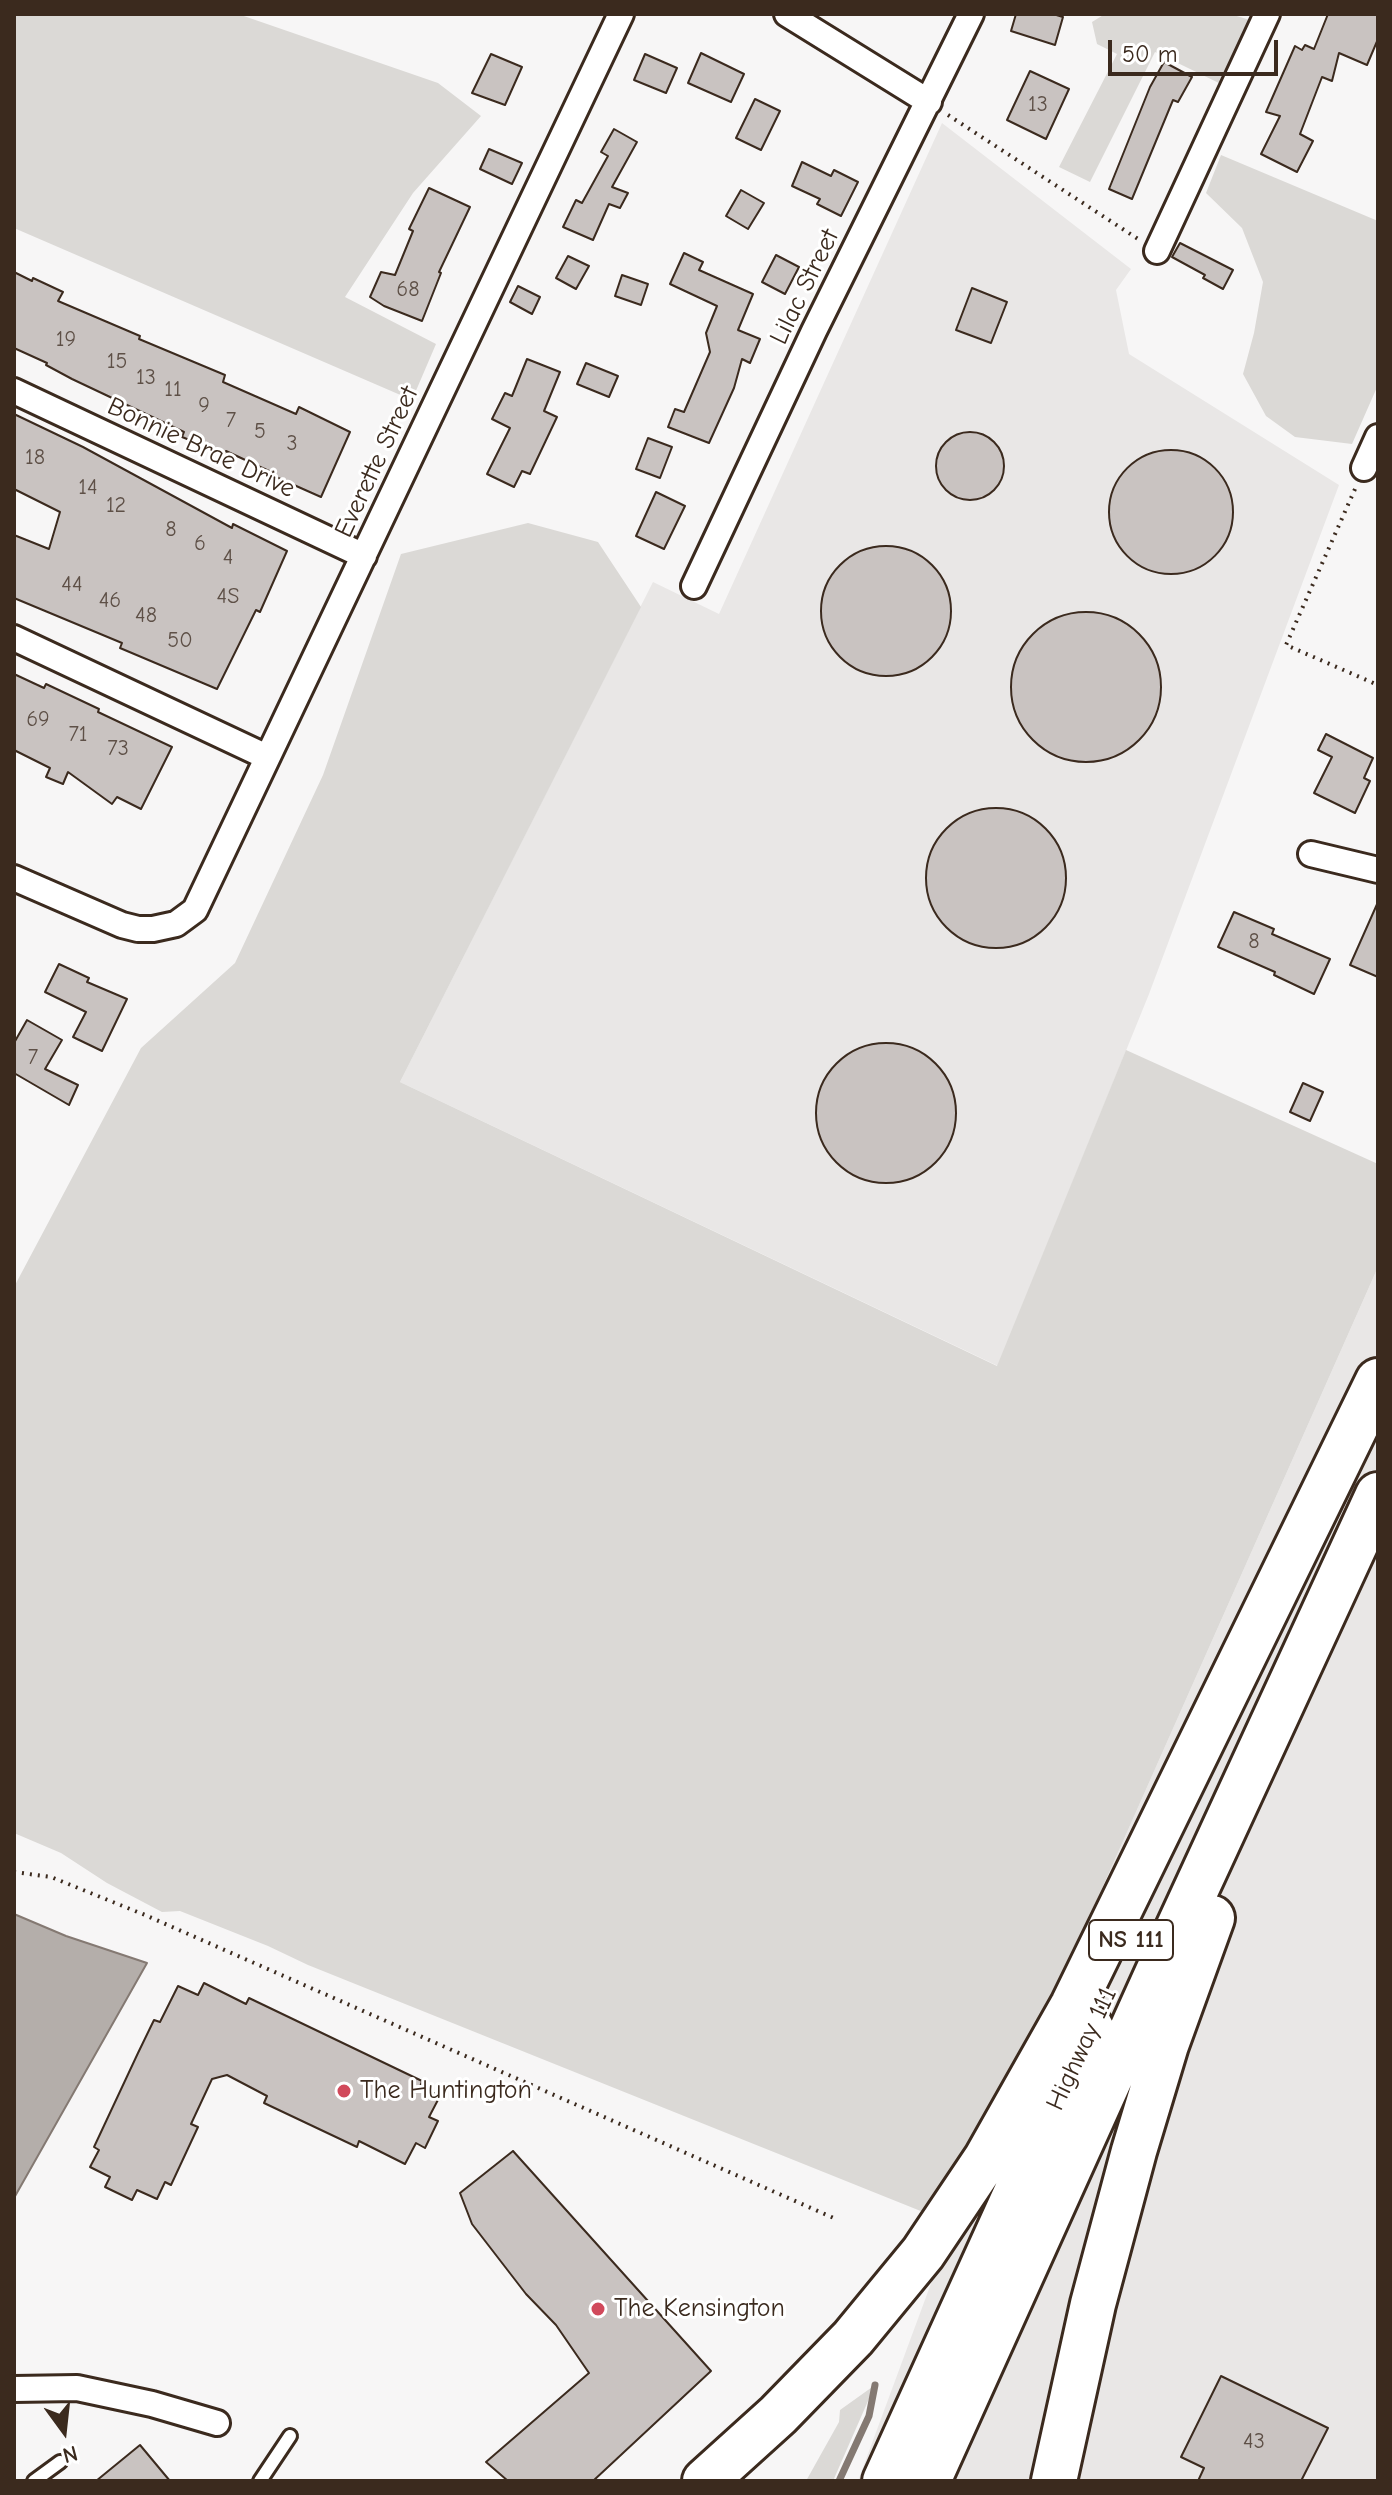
<!DOCTYPE html>
<html>
<head>
<meta charset="utf-8">
<style>
	body { margin:0 }
	#map { position:relative; width:1392px; height:2495px; overflow:hidden; background:#f7f6f6; font-family:"Comic Neue",sans-serif }
	canvas { display:block }
	.frame { position:absolute; inset:0; border:16px solid #3b2a1e; pointer-events:none }
	.north { position:absolute; left:24px; top:2391px; width:80px; height:80px; -webkit-text-stroke:6px #fff; paint-order:stroke; rotate:165deg; font-size:22px; font-weight:700; line-height:32px; text-align:center; color:#3b2a1e }
	.north::after { content:''; display:block; margin:auto; width:28px; height:36px; background:#3b2a1e; clip-path:polygon(50% 0,100% 100%,50% 72%,0 100%) }
	.scale { position:absolute; left:1108px; top:40px; width:170px; height:36px; box-sizing:border-box; border:4px solid #3b2a1e; border-top:0; padding-left:10px; font-size:24px; line-height:28px; white-space:nowrap; color:#3b2a1e; -webkit-text-stroke:6px #fff; paint-order:stroke }
</style>
</head>
<body>
<div id="map">
<canvas width="1392" height="2495"></canvas>
<div class="frame"></div>
<div class="north">N</div>
<div class="scale">50 m</div>
</div>
<script>
const context = document.querySelector('canvas').getContext('2d');
context.lineJoin = 'round';
function fillPath(path, color) {
  context.fillStyle = color;
  context.fill(path, 'evenodd');
}
function poly(rows) {
  const path = new Path2D();
  for (const r of rows) {
    if (r.length === 3) {
      path.moveTo(r[0] + r[2], r[1]);
      path.arc(r[0], r[1], r[2], 0, 2 * Math.PI);
      continue;
    }
    path.moveTo(r[0], r[1]);
    for (let i = 2; i < r.length; i += 2) path.lineTo(r[i], r[i + 1]);
  }
  return path;
}
function strokePath(path, color, width, dash) {
  context.strokeStyle = color;
  context.lineWidth = width;
  context.lineCap = dash ? 'butt' : 'round';
  context.setLineDash(dash || []);
  context.stroke(path);
}
function label(font, color, halo, rows, align = 'center') {
  context.font = font + ' "Comic Neue",sans-serif';
  context.lineWidth = 6;
  context.setLineDash([]);
  context.textBaseline = 'middle';
  context.strokeStyle = halo;
  context.fillStyle = color;
  for (const [text, x, y, turn = 0] of rows) {
    context.save();
    context.translate(x, y);
    context.rotate((+turn || 0) * Math.PI / 180);
    context.textAlign = isNaN(turn) ? turn : align;
    if (halo) context.strokeText(text, 0, 0);
    context.fillText(text, 0, 0);
    context.restore();
  }
}
const built = poly([
	[942,123,1131,269,1116,290,1129,354,1339,485,1149,994,998,1366,400,1082,653,582,719,614],
	[1378,1267,1378,2481,858,2481,953,2224]
]);
const green = poly([
	[14,14,238,14,438,83,481,116,413,193,345,297,436,344,412,400,14,228],
	[1105,14,1230,14,1250,20,1221,84,1155,52,1090,182,1059,167,1117,54,1097,44,1092,22],
	[1221,155,1378,221,1378,385,1352,444,1295,437,1266,416,1243,374,1254,333,1263,282,1242,228,1206,193],
	[528,523,598,542,641,607,400,1082,997,1366,1126,1050,1378,1164,1378,1267,953,2224,308,1965,268,1946,180,1911,162,1912,107,1883,61,1853,14,1833,14,1287,141,1048,235,963,323,775,401,554],
	[875,2385,833,2481,806,2481,839,2422,840,2410]
]);
const water = poly([
	[14,1914,66,1936,147,1963,14,2198,14,1914]
]);
const stream = poly([
	[839,2481,869,2416,875,2385]
]);
const building = poly([
	[1016,14,1053,14,1063,17,1055,45,1011,31,1016,14],
	[1328,14,1378,14,1378,39,1367,65,1339,53,1332,81,1322,77,1300,134,1313,141,1297,172,1261,154,1280,116,1266,112,1295,46,1302,50,1305,45,1314,49,1328,14],
	[701,53,744,74,731,102,688,83,701,53],
	[491,54,522,67,505,105,472,93,491,54],
	[645,54,677,68,666,93,634,80,645,54],
	[1164,62,1192,77,1178,102,1173,100,1132,199,1109,189,1150,87,1164,62],
	[1030,71,1069,89,1046,139,1007,120,1030,71],
	[755,99,780,111,761,150,736,138,755,99],
	[614,129,637,142,612,187,628,193,620,208,609,204,593,240,563,227,576,200,582,203,608,156,601,152,614,129],
	[489,149,522,163,512,184,480,169,489,149],
	[802,162,831,176,834,170,858,182,841,216,817,204,820,199,792,186,802,162],
	[429,188,470,207,439,272,441,273,422,321,384,306,370,297,381,272,395,275,413,231,409,229,429,188],
	[741,190,764,203,748,229,726,216,741,190],
	[1180,243,1233,270,1223,289,1203,278,1205,275,1172,257,1180,243],
	[684,253,703,262,699,270,753,294,738,330,760,339,750,363,742,359,734,388,709,443,668,427,675,409,684,412,710,352,706,333,717,306,670,284,684,253],
	[776,255,799,267,785,294,762,282,776,255],
	[568,256,589,266,576,289,556,278,568,256],
	[14,272,32,281,33,278,63,292,58,301,140,336,139,339,225,375,223,382,296,414,299,407,350,432,321,497,267,473,269,471,226,451,225,454,182,437,184,432,72,379,46,365,47,363,14,348,14,272],
	[622,275,648,284,641,305,615,296,622,275],
	[518,286,540,297,532,314,510,302,518,286],
	[972,288,1007,302,991,343,956,330,972,288],
	[527,359,560,372,544,411,557,417,530,474,522,471,514,487,487,474,510,428,492,419,505,393,512,396,527,359],
	[586,363,618,376,609,397,577,384,586,363],
	[14,414,83,447,232,528,233,524,287,551,260,612,256,610,217,689,120,648,122,643,14,598,14,535,49,549,60,512,14,489,14,414],
	[970,466,34],
	[648,438,672,447,660,478,636,469,648,438],
	[1171,512,62],
	[656,492,685,506,664,549,636,536,656,492],
	[886,611,65],
	[1086,687,75],
	[14,674,44,688,46,684,99,709,98,712,172,747,141,809,117,797,112,804,68,772,63,784,46,777,50,768,14,750,14,674],
	[1326,734,1373,758,1364,778,1370,781,1355,813,1314,793,1332,757,1318,750,1326,734],
	[996,878,70],
	[1378,902,1378,977,1350,965,1378,902],
	[1234,912,1274,929,1272,934,1330,959,1314,994,1274,975,1275,972,1218,947,1234,912],
	[59,964,89,978,87,982,127,999,102,1051,73,1037,86,1012,45,992,59,964],
	[27,1020,62,1040,45,1069,78,1085,69,1105,14,1073,14,1043,27,1020],
	[886,1113,70],
	[1303,1083,1323,1092,1310,1121,1290,1112,1303,1083],
	[204,1983,246,2004,249,1998,422,2081,420,2087,440,2096,429,2117,438,2121,425,2148,416,2143,405,2164,359,2141,357,2147,264,2103,267,2096,227,2075,212,2079,191,2124,198,2127,171,2185,165,2182,157,2199,137,2190,132,2200,105,2187,110,2177,90,2167,99,2150,94,2147,138,2053,154,2020,160,2022,178,1986,198,1995,204,1983],
	[513,2151,711,2371,593,2481,508,2481,486,2462,589,2373,556,2325,526,2294,472,2224,460,2193,513,2151],
	[1221,2376,1328,2428,1301,2481,1198,2481,1204,2468,1181,2457,1221,2376],
	[140,2445,170,2481,96,2481,140,2445]
]);
const path = poly([
	[948,115,1138,239],
	[1355,489,1286,645,1378,685],
	[14,1872,51,1877,145,1915,836,2219]
]);
const lane = poly([
	[34,2481,60,2462],
	[260,2481,290,2436]
]);
const street = poly([
	[787,14,929,102],
	[1157,251,1267,14],
	[14,391,364,556],
	[1364,468,1378,437],
	[694,586,814,331,971,14],
	[14,638,267,757],
	[1311,854,1378,870],
	[14,878,122,925,138,929,153,929,176,924,195,910,621,14],
	[14,2389,77,2388,152,2404,217,2423]
]);
const highway = poly([
	[705,2481,778,2415,853,2338,923,2253,986,2159,1073,2005,1378,1381],
	[885,2481,1091,2028],
	[928,2481,1157,1974,1378,1495],
	[1054,2481,1093,2304,1134,2151,1166,2045,1212,1918]
]);
const markers = [
	[344,2091,8,"#d1495b"],
	[598,2309,8,"#d1495b"]
];
const numberNames = [
	["13",1038,105],
	["68",408,290],
	["19",66,340],
	["15",117,362],
	["13",146,378],
	["11",173,390],
	["9",204,406],
	["7",231,421],
	["5",260,432],
	["3",292,444],
	["18",35,458],
	["14",88,488],
	["12",116,506],
	["8",171,530],
	["6",200,544],
	["4",228,558],
	["44",72,585],
	["4S",228,597],
	["46",110,601],
	["48",146,616],
	["50",180,641],
	["69",38,720],
	["71",78,735],
	["73",118,749],
	["8",1254,942],
	["7",33,1058],
	["43",1254,2442]
];
const shields = [
	[1131,1940,84]
];
const shieldNames = [
	["NS 111",1131,1940]
];
const streetNames = [
	["Lilac Street",805,287,-64],
	["Bonnie Brae Drive",201,448,25],
	["Everette Street",377,462,-65],
	["Highway 111",1082,2049,-65]
];
const poiNames = [
	["The Huntington",360,2091],
	["The Kensington",614,2309]
];
fillPath(built, '#e9e7e6');
fillPath(green, '#dbd9d6');
fillPath(water, '#b4aeaa');
strokePath(water, '#847972', 2);
strokePath(stream, '#847972', 7);
fillPath(building, '#c9c3c1');
strokePath(building, '#3b2a1e', 2);
strokePath(lane, '#3b2a1e', 18);
strokePath(street, '#3b2a1e', 30);
strokePath(highway, '#3b2a1e', 50);
strokePath(path, '#3b2a1e', 4, [2, 6]);
strokePath(lane, '#fff', 12);
strokePath(street, '#fff', 24);
strokePath(highway, '#fff', 44);
for (const [x, y, r, color] of markers) {
  const dot = new Path2D();
  dot.arc(x, y, r, 0, 2 * Math.PI);
  context.fillStyle = color;
  context.fill(dot);
  strokePath(dot, '#fff', 3);
}
label('22px', '#5e5047', null, numberNames);
for (const [x, y, w] of shields) {
  const box = new Path2D();
  box.roundRect(x - w / 2, y - 20, w, 40, 6);
  context.fillStyle = '#fff';
  context.fill(box);
  strokePath(box, '#3b2a1e', 2);
}
label('bold 24px', '#3b2a1e', null, shieldNames);
label('26px', '#3b2a1e', '#fff', streetNames);
label('26px', '#3b2a1e', '#fff', poiNames, 'left');
</script>
</body>
</html>
